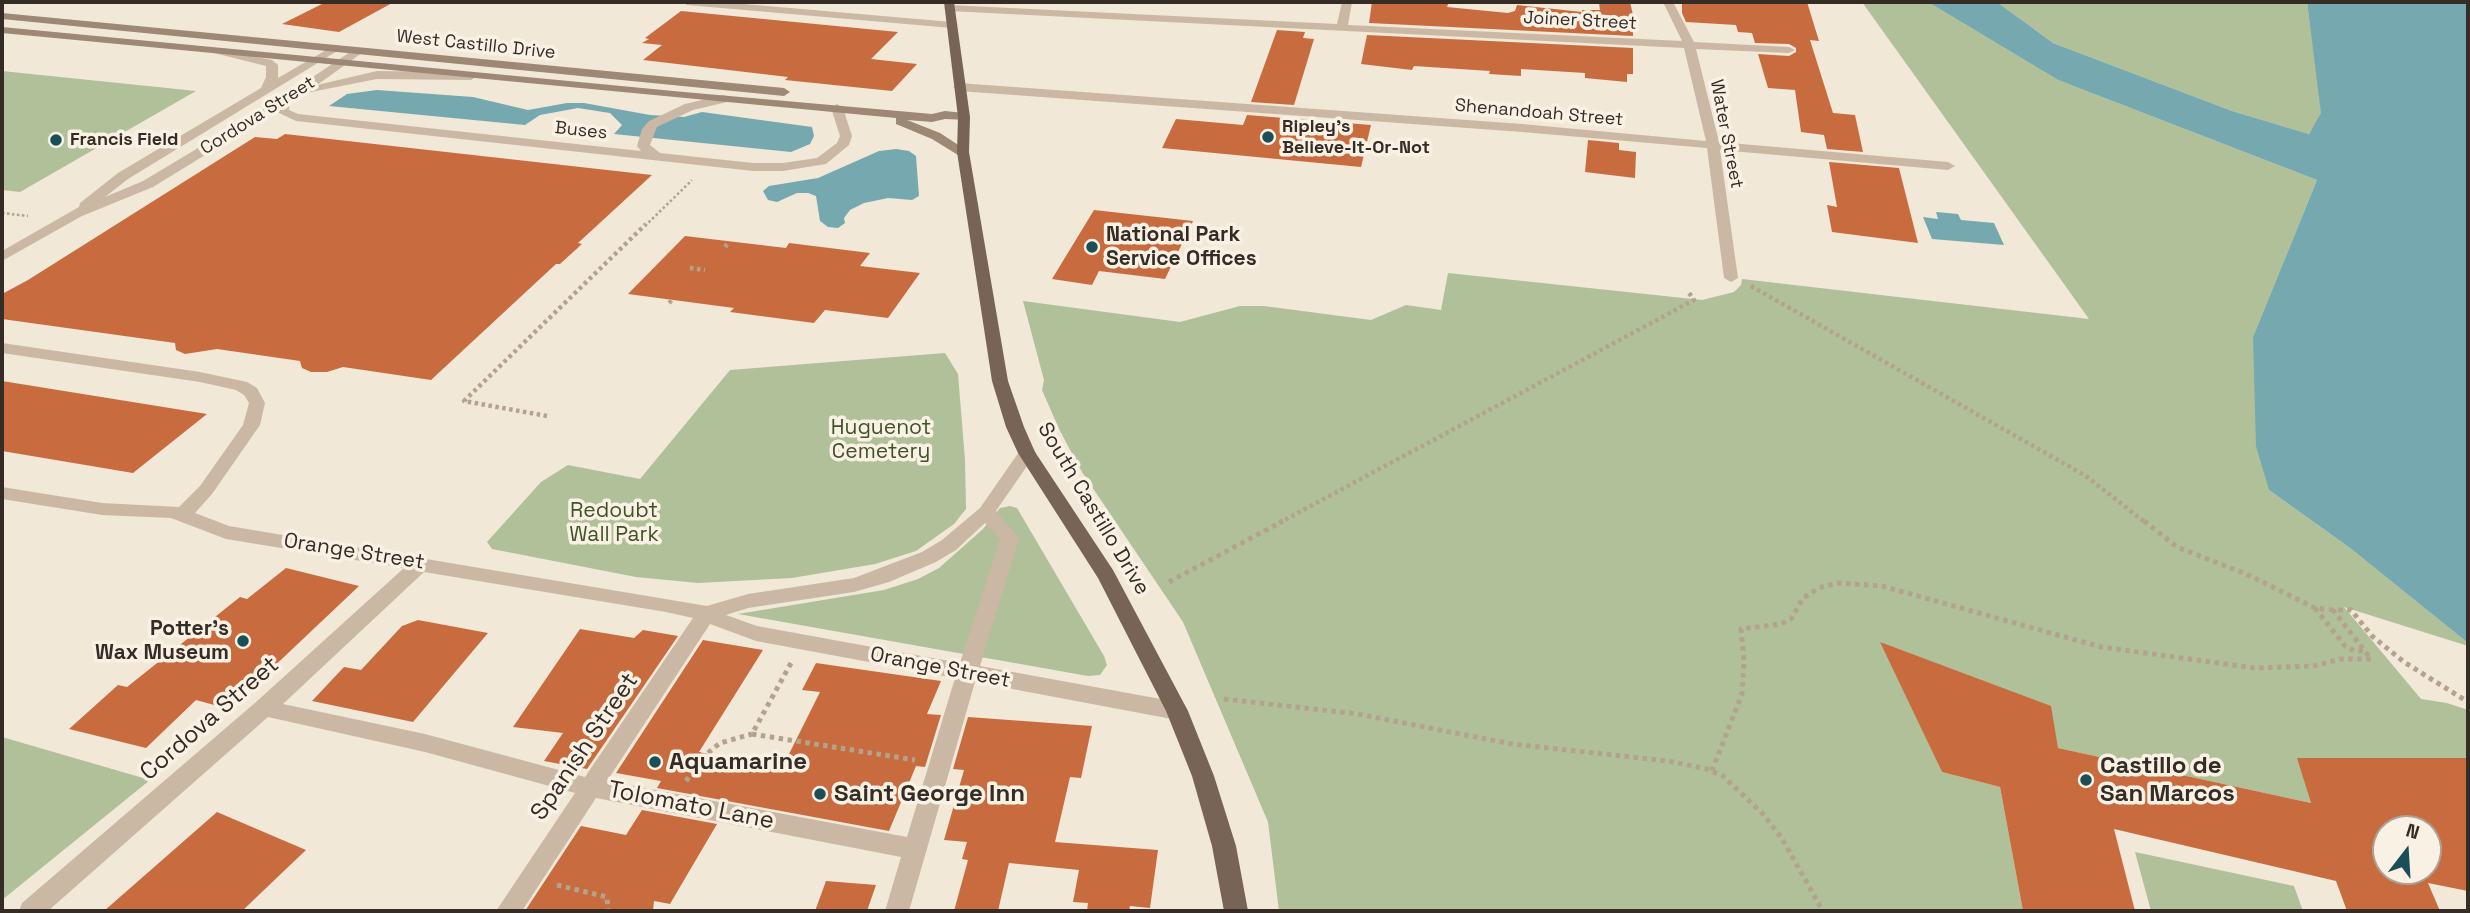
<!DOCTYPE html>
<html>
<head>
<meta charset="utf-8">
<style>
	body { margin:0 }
	#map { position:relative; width:2470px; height:913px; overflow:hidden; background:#f1e8d8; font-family:"Space Grotesk",sans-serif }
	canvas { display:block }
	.frame { position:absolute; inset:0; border:4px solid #352c26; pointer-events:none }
	.north { position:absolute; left:2372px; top:815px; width:70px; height:70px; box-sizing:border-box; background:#f9f1e4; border:2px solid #aba298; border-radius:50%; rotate:17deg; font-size:19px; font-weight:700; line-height:28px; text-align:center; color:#352c26 }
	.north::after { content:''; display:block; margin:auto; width:24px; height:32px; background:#1b4e57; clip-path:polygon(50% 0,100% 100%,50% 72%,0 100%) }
</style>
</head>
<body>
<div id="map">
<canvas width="2470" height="913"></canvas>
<div class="frame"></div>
<div class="north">N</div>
</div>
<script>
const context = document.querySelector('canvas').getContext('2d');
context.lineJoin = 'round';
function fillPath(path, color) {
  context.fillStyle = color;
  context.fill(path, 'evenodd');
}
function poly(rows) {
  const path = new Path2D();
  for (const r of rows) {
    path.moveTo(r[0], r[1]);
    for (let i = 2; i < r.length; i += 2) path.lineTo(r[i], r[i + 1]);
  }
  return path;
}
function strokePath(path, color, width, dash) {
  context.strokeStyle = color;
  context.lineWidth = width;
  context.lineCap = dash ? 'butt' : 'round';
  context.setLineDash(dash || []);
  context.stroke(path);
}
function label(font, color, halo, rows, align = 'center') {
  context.font = font + ' "Space Grotesk",sans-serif';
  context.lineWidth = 7;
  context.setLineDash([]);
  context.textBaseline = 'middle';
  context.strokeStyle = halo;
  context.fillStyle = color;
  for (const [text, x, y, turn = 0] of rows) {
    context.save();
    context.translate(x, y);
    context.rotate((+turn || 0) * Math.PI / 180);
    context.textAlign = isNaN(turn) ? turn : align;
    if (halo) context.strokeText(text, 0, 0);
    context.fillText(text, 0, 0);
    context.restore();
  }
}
const green = poly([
	[1862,2,1928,2,2058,80,2317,180,2253,337,2269,490,2350,548,2468,643,2468,646,2344,607,2421,699,2447,703,2468,710,2468,758,2298,758,2311,803,2058,748,1881,642,1942,772,2000,787,2023,911,1279,911,1268,822,1183,622,1082,472,1059,429,1042,390,1044,380,1023,301,1180,322,1240,306,1264,306,1371,320,1406,305,1441,310,1448,273,1702,300,1734,292,1741,285,1742,279,2089,319],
	[1997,2,2307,2,2322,113,2309,134,2232,111,2053,43],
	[2,71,196,91,20,192,2,190],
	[945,353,958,374,965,460,966,509,954,524,916,551,875,564,792,578,698,583,636,577,492,549,487,542,541,482,568,465,640,479,730,370],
	[1010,506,1017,508,1104,656,1107,665,1100,675,1088,676,738,614,884,590,918,579,939,568,983,529,1000,508],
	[2,737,150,780,2,900],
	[2135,852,2294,886,2303,911,2151,911]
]);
const water = poly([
	[1928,2,1997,2,2053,43,2232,111,2309,134,2321,113,2307,2,2468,2,2468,643,2350,548,2269,490,2256,446,2253,337,2317,180,2058,80],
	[377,90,473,97,528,110,567,103,584,103,650,115,684,117,702,112,812,127,814,136,810,144,791,152,614,134,622,125,610,113,578,108,540,115,525,125,329,106,347,94],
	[896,149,909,151,916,156,919,196,912,200,888,198,864,203,850,210,844,218,845,223,838,228,828,227,820,221,816,196,808,193,797,193,777,202,768,200,763,191,769,186,818,178,879,151],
	[1936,212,1958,214,1961,220,1994,223,2004,245,1932,239,1923,217,1938,219]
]);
const building = poly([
	[326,2,394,2,339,32,282,24],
	[1372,2,1449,2,1447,7,1508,13,1515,11,1517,5,1582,12,1582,10,1600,10,1599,2,1630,2,1636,28,1633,27,1633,36,1369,23],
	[1682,2,1807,2,1819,41,1810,40,1833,113,1855,115,1863,152,1827,149,1824,135,1801,132,1795,90,1768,88,1758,54,1789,56,1796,52,1796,48,1789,44,1755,43,1752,33,1738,32,1736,25,1686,22,1682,13],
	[681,11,898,32,871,59,917,64,892,91,785,80,788,77,643,60,662,45,642,43,649,39,645,38],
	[1277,30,1305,32,1303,38,1314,39,1294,105,1251,102],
	[1367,35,1633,48,1633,74,1627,74,1627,82,1585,78,1585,73,1521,69,1521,76,1489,74,1490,71,1414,66,1412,70,1361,64],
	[1247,115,1371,125,1361,167,1162,148,1176,119,1243,125],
	[285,134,652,175,578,243,582,244,560,264,556,264,431,380,343,367,327,372,311,372,302,368,300,361,217,349,185,354,176,350,175,343,2,319,2,294,28,280,255,137,277,139],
	[1588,140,1619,143,1619,150,1636,152,1635,178,1585,172],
	[1829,162,1899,168,1918,243,1832,232,1827,205,1837,207],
	[1094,210,1193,221,1165,279,1099,271,1092,285,1052,279],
	[685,236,786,248,789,243,870,253,860,266,920,273,888,318,825,310,814,323,730,312,734,308,628,294],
	[2,381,207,414,133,473,2,451],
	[286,568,359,586,229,709,196,700,146,748,69,729,118,685,127,687,240,597,247,599],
	[418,620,488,633,413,722,312,701,344,667,361,670,402,626],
	[580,629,634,638,643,630,678,636,587,769,544,761,563,733,513,727],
	[703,640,763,650,699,752,761,766,768,755,787,758,820,692,802,690,816,663,941,681,927,714,941,715,925,767,916,766,889,831,657,788,661,781,616,773],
	[1880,642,2051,706,2058,748,2311,803,2297,758,2468,758,2468,891,2428,883,2440,911,2347,911,2336,881,2114,829,2135,911,2023,911,2000,787,1942,772],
	[2386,829,2428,829,2428,871,2386,871],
	[968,717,1092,726,1081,778,1070,777,1055,842,1158,850,1150,908,1130,906,1129,911,1087,911,1088,903,1073,902,1079,870,1009,863,998,911,954,911,968,860,962,859,967,842,944,840,964,770,953,769],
	[642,810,717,824,670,904,654,901,653,911,525,911,581,826,626,835],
	[217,812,306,850,242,911,104,911],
	[826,881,876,885,867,911,815,911]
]);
const pathFar2 = poly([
	[2,213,28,216],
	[645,226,692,180]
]);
const pathFar1 = poly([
	[725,247,729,242],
	[690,268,705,270],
	[1751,286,2086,476,2146,523],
	[669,303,672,300],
	[547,416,464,401,646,224],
	[1279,523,1694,300,1689,293]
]);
const path = poly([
	[2144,521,2177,547,2246,574,2315,608,2333,610],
	[1169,582,1283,521],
	[2315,608,2345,646,2354,651,2365,651],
	[791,663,752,734,915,760],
	[1224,699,1358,714,1512,744,1668,761,1707,769,1723,776,1762,813,1781,837,1823,911],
	[1712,771,1742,694,1744,661,1741,629,1781,624,1791,619,1803,598,1819,588,1838,583,1882,586,2101,647,2255,668,2313,666,2341,659,2371,659,2333,610,2351,610,2372,636,2404,662,2468,702],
	[686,781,703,757,720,743,752,734],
	[557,885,607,897,608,911]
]);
const lane = poly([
	[723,95,727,96,727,102,693,110,657,127,650,145,660,153,753,163,783,163,817,158,837,143,840,136,831,108,837,104,843,108,852,136,849,145,826,164,783,171,753,171,296,121,277,112,278,102,284,98,290,102,289,110,298,114,641,151,637,146,642,129,649,121,685,104,723,95]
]);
const street = poly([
	[682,2,721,2,952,22,958,25,952,28,687,5,682,2],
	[1342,2,1352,2,1348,25,1682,41,1663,2,1673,2,1694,42,1789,47,1795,50,1789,53,1696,49,1719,142,1948,162,1955,166,1948,170,1720,150,1738,278,1731,282,1724,278,1707,148,1522,132,959,91,953,87,959,83,1522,124,1706,141,1684,48,949,11,944,8,949,5,1337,24,1342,2],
	[335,45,339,46,339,50,128,179,105,197,143,181,280,99,356,48,366,50,317,85,377,71,471,72,477,76,471,80,377,79,306,93,153,187,82,216,2,261,2,251,79,207,80,203,118,173,261,88,266,77,266,66,214,53,214,49,272,60,278,65,278,78,335,45],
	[2,343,200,372,247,382,257,388,265,403,260,425,212,494,195,513,229,526,707,606,748,594,854,578,922,552,942,540,980,508,1021,449,1033,449,1036,453,996,511,1019,538,980,666,1177,702,1185,705,1188,711,1185,717,1177,720,975,682,909,911,885,911,901,857,596,798,522,911,496,911,575,793,425,752,268,717,48,911,19,911,22,903,256,702,404,568,226,539,171,518,102,515,2,499,2,487,102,503,179,507,200,486,243,425,249,403,244,395,236,390,200,382,2,353,2,343],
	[985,523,1000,539,960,663,757,626,726,615,748,608,854,592,889,582,936,562,956,550,985,523],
	[424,572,666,612,693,618,585,777,425,734,283,704,424,572],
	[710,624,756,641,955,678,907,837,607,781,710,624]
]);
const secondary = poly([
	[2,13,784,88,790,92,784,96,2,19,2,13],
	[2,27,684,92,932,114,945,111,964,113,968,114,968,120,945,119,932,122,907,120,940,133,969,152,963,156,958,155,932,139,896,124,896,118,2,33,2,27]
]);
const primary = poly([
	[944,2,954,2,970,117,969,152,1008,381,1024,427,1035,452,1113,570,1188,711,1214,776,1236,846,1248,911,1224,911,1212,846,1192,776,1166,711,1098,578,1018,453,1006,427,992,381,957,152,958,117,944,2]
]);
const markers = [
	[1268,137,7,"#1b4e57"],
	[56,140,7,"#1b4e57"],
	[1092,247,7,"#1b4e57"],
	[243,641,7,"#1b4e57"],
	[655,762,7,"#1b4e57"],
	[2086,780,7,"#1b4e57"],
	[820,794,7,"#1b4e57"]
];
const farStreetnames = [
	["Joiner Street",1580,21,3],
	["West Castillo Drive",476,45,6],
	["Shenandoah Street",1539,113,5],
	["Cordova Street",258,116,-32],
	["Buses",581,131,6],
	["Water Street",1726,134,79]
];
const farPoinames = [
	["Ripley's",1282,127],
	["Believe-It-Or-Not",1282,148],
	["Francis Field",70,140]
];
const poiNames = [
	["National Park",1106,235],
	["Service Offices",1106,259],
	["Potter's",229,629,"right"],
	["Wax Museum",229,653,"right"]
];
const parkNames = [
	["Huguenot",881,428],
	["Cemetery",881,452],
	["Redoubt",614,511],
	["Wall Park",614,535]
];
const streetNames = [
	["South Castillo Drive",1093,509,59],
	["Orange Street",354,552,9],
	["Orange Street",940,668,11]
];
const nearStreetnames = [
	["Cordova Street",210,719,-41],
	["Spanish Street",585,747,-56],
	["Tolomato Lane",691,806,11]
];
const nearPoinames = [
	["Aquamarine",669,762],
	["Castillo de",2100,766],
	["San Marcos",2100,794],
	["Saint George Inn",834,794]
];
fillPath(green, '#b0c098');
fillPath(water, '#76a8af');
fillPath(building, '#c86c3f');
strokePath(pathFar2, '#b5a28e', 2.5, [2.5, 2.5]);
strokePath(pathFar1, '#b5a28e', 4.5, [3.5, 3.5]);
strokePath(path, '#b5a28e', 5, [4.5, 4.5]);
fillPath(lane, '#cab8a4');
fillPath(street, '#cab8a4');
fillPath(secondary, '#9d8775');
fillPath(primary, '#776456');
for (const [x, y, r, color] of markers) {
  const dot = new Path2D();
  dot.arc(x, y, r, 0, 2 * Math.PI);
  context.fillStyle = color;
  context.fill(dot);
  strokePath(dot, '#f9f1e4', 2.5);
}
label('18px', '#352c26', '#f9f1e4', farStreetnames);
label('bold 18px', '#352c26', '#f9f1e4', farPoinames, 'left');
label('bold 21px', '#352c26', '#f9f1e4', poiNames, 'left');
label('21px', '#405329', '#f9f1e4', parkNames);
label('21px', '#352c26', '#f9f1e4', streetNames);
label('24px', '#352c26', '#f9f1e4', nearStreetnames);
label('bold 24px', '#352c26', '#f9f1e4', nearPoinames, 'left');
</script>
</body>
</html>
